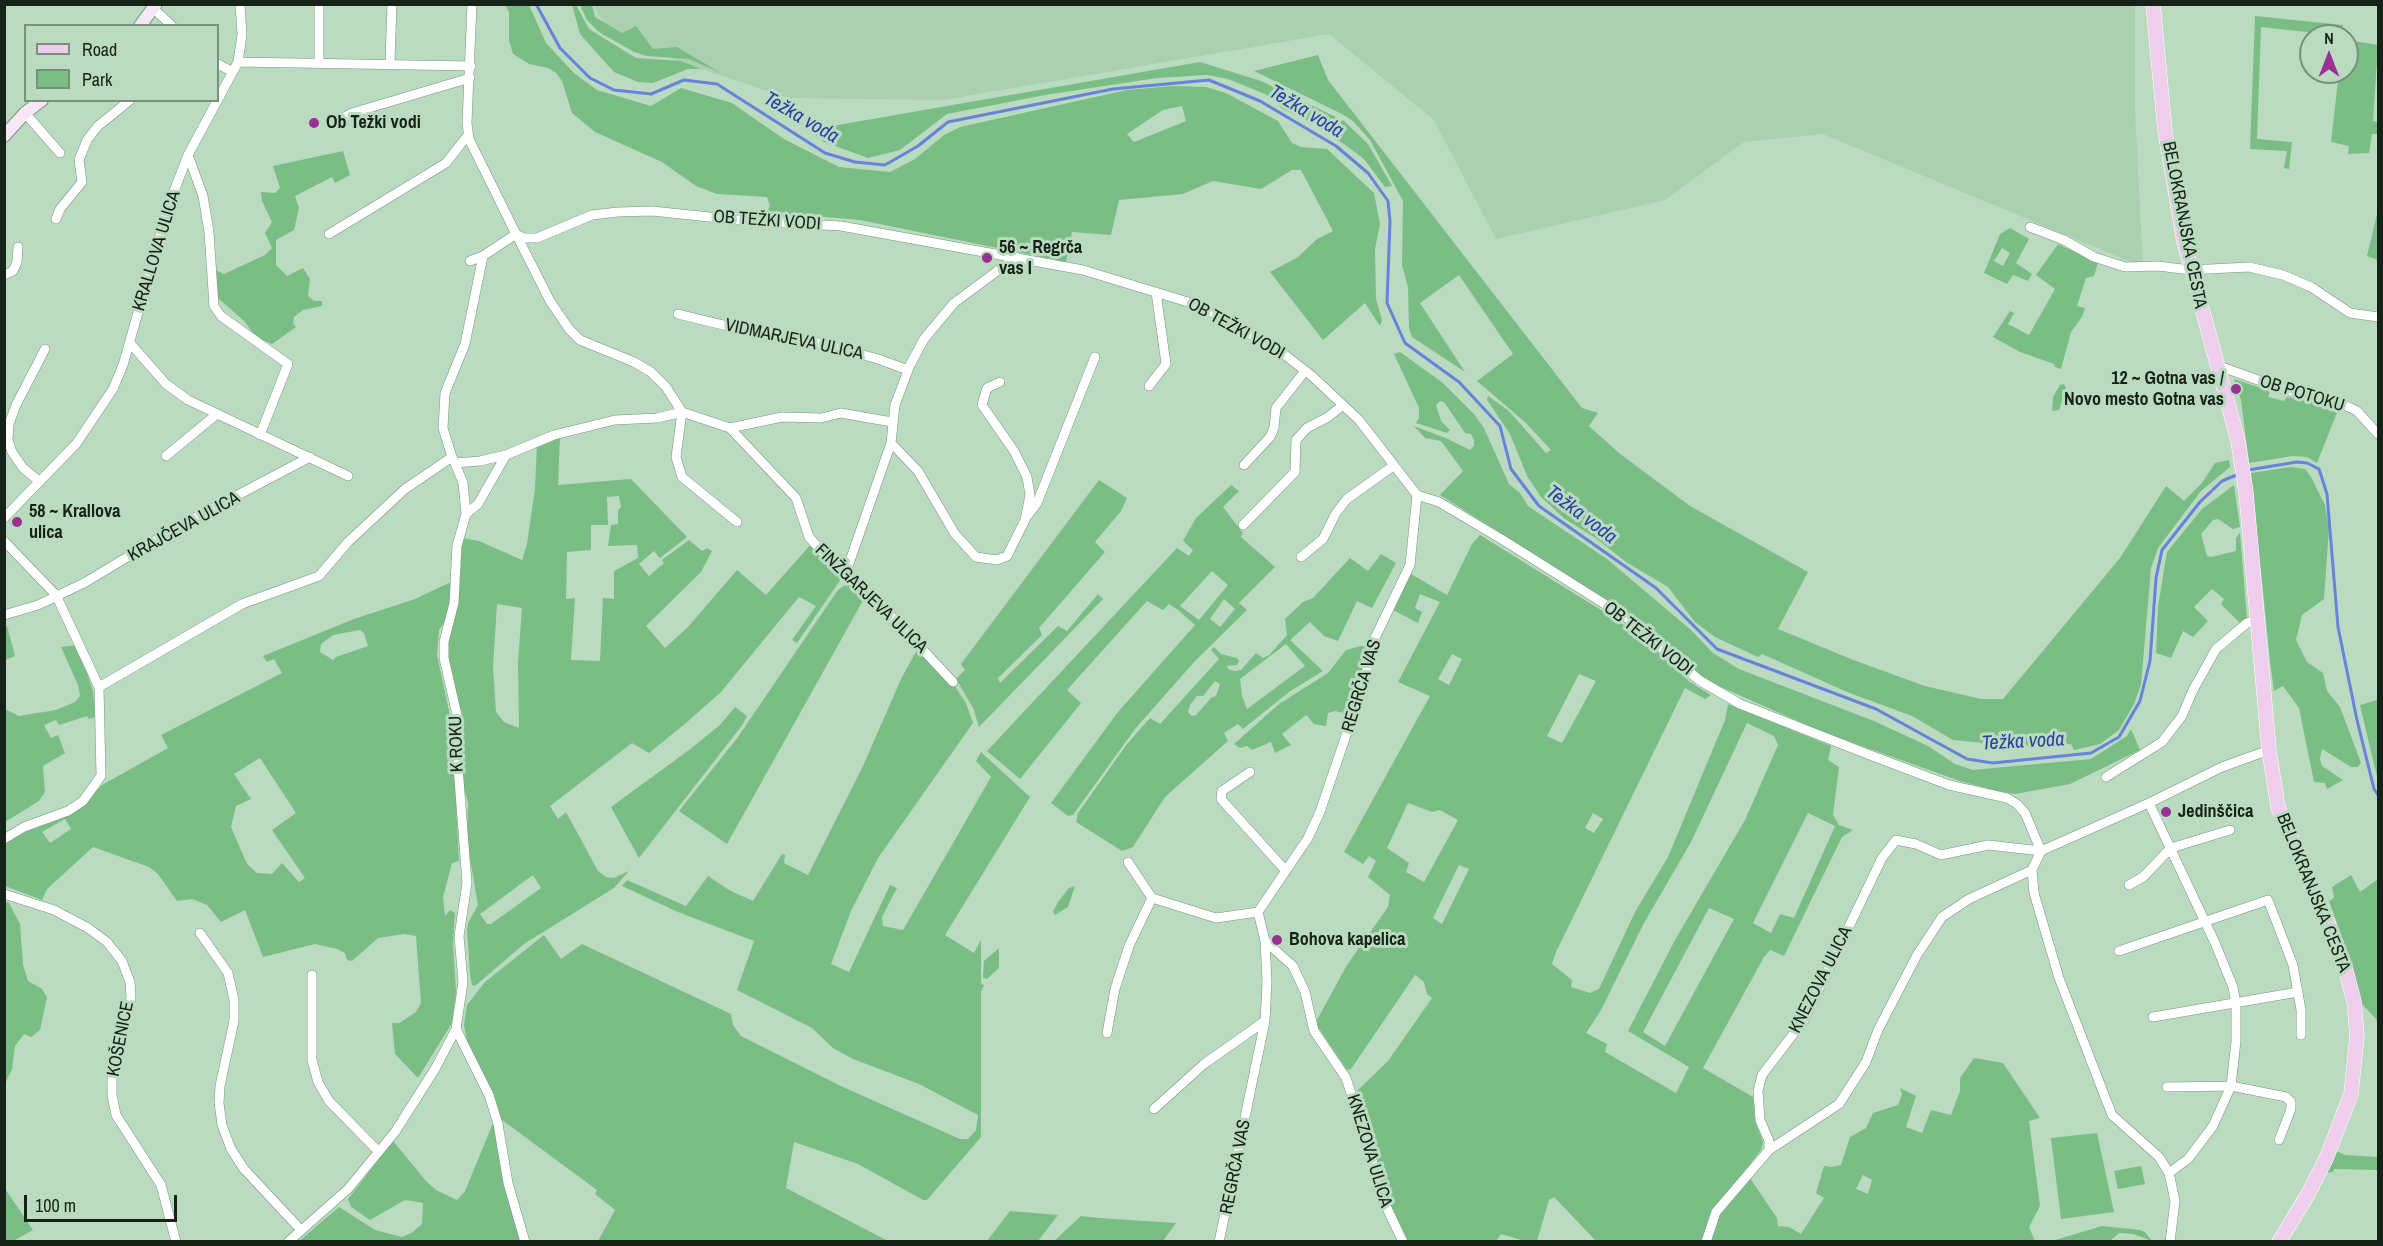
<!DOCTYPE html>
<html>
<head>
<meta charset="utf-8">
<style>
	body { margin:0 }
	#map { position:relative; width:2383px; height:1246px; overflow:hidden; background:#badbbf; font-family:"Archivo Narrow",sans-serif }
	canvas { display:block }
	.frame { position:absolute; inset:0; border:6px solid #162218; pointer-events:none }
	.legend { position:absolute; left:24px; top:24px; width:195px; height:78px; box-sizing:border-box; background:#badbbf; border:2px solid #78917c; margin:0; padding:8px 10px; list-style:none; font-size:18px; color:#162218 }
	.legend li { display:flex; align-items:center; gap:12px; height:30px }
	.legend b { width:30px; border:2px solid #78917c }
	.north { position:absolute; left:2299px; top:24px; width:60px; height:60px; box-sizing:border-box; background:#badbbf; border:2px solid #78917c; border-radius:50%; rotate:0deg; font-size:16px; font-weight:700; line-height:24px; text-align:center; color:#162218 }
	.north::after { content:''; display:block; margin:auto; width:21px; height:27px; background:#993195; clip-path:polygon(50% 0,100% 100%,50% 72%,0 100%) }
	.scale { position:absolute; left:24px; top:1195px; width:153px; height:27px; box-sizing:border-box; border:3px solid #162218; border-top:0; padding-left:8px; font-size:18px; line-height:21px; white-space:nowrap; color:#162218; -webkit-text-stroke:4px #badbbf; paint-order:stroke }
</style>
</head>
<body>
<div id="map">
<canvas width="2383" height="1246"></canvas>
<div class="frame"></div>
<ul class="legend">
<li><b style="height:8px;background:#efcdec"></b>Road</li>
<li><b style="height:16px;background:#7abe86"></b>Park</li>
</ul>
<div class="north">N</div>
<div class="scale">100 m</div>
</div>
<script>
const context = document.querySelector('canvas').getContext('2d');
context.lineJoin = 'round';
function fillPath(path, color) {
  context.fillStyle = color;
  context.fill(path, 'evenodd');
}
function poly(rows) {
  const path = new Path2D();
  for (const r of rows) {
    path.moveTo(r[0], r[1]);
    for (let i = 2; i < r.length; i += 2) path.lineTo(r[i], r[i + 1]);
  }
  return path;
}
function strokePath(path, color, width, dash) {
  context.strokeStyle = color;
  context.lineWidth = width;
  context.lineCap = dash ? 'butt' : 'round';
  context.setLineDash(dash || []);
  context.stroke(path);
}
function label(font, color, halo, rows, align = 'center') {
  context.font = font + ' "Archivo Narrow",sans-serif';
  context.lineWidth = 6;
  context.setLineDash([]);
  context.textBaseline = 'middle';
  context.strokeStyle = halo;
  context.fillStyle = color;
  for (const [text, x, y, turn = 0] of rows) {
    context.save();
    context.translate(x, y);
    context.rotate((+turn || 0) * Math.PI / 180);
    context.textAlign = isNaN(turn) ? turn : align;
    if (halo) context.strokeText(text, 0, 0);
    context.fillText(text, 0, 0);
    context.restore();
  }
}
const built = poly([
	[594,5,2135,5,2135,111,2143,267,1823,134,1744,142,1665,200,1496,239,1434,120,1329,34,943,100,788,98,672,59,605,27]
]);
const green = poly([
	[505,5,529,5,546,43,574,73,597,90,651,106,681,88,732,103,784,139,839,167,890,172,915,159,944,135,960,127,1127,90,1172,86,1206,87,1226,93,1278,121,1292,143,1301,147,1327,149,1374,193,1380,224,1375,249,1376,299,1382,320,1380,326,1365,303,1323,340,1270,272,1298,257,1317,239,1333,231,1301,170,1292,170,1261,189,1213,181,1183,194,1119,200,1111,235,1072,232,1066,262,860,220,767,212,770,206,767,197,717,194,696,186,662,162,595,132,572,113,562,81,556,73,548,68,529,64,513,54,509,40,509,12],
	[1182,106,1186,121,1134,142,1127,134,1163,110],
	[572,5,576,5,589,29,636,58,681,61,701,69,688,69,653,83,638,82,614,72,580,34],
	[580,5,592,5,595,17,622,33,636,26,653,49,677,47,721,73,689,59,646,56,634,52,599,32,587,20],
	[2255,16,2343,25,2343,36,2261,27,2257,139,2292,142,2289,169,2284,168,2287,151,2250,149],
	[2347,40,2378,45,2373,121,2378,122,2378,134,2372,134,2369,153,2348,154,2349,146,2331,142,2339,72,2347,72],
	[1318,55,1328,80,1582,408,1598,413,1589,426,1619,453,1690,506,1808,572,1778,629,1856,661,1925,686,1981,699,2003,699,2120,558,2166,486,2184,501,2202,483,2215,463,2229,460,2230,467,2201,491,2158,548,2151,568,2141,685,2134,704,2119,730,2100,744,2074,750,2071,744,2014,746,1953,740,1912,716,1847,692,1762,654,1758,657,1715,637,1695,622,1668,587,1626,562,1597,539,1565,519,1541,497,1527,476,1510,434,1487,400,1488,396,1509,411,1546,453,1551,450,1526,423,1477,381,1513,354,1459,275,1420,303,1465,372,1412,337,1409,328,1408,287,1402,265,1403,201,1370,140,1353,121,1342,114,1254,71],
	[1200,62,1261,81,1344,121,1368,144,1392,186,1385,187,1364,159,1318,125,1283,109,1265,94,1228,79,1207,75,1157,78,1045,95,947,114,900,150,868,158,824,142,809,130],
	[343,151,350,175,335,183,332,177,295,196,299,208,294,230,276,240,276,265,287,276,303,268,310,279,308,296,314,301,322,301,322,306,303,310,294,317,293,324,296,327,272,344,256,337,244,321,218,298,213,280,213,269,224,274,265,255,272,248,265,233,272,222,262,201,261,192,275,193,280,188,273,166],
	[2378,210,2378,260,2367,256],
	[2010,228,2029,239,2016,263,2032,274,2028,281,2013,275,2007,284,1984,273,2000,234],
	[2002,248,2010,253,2003,266,1994,261],
	[2058,244,2098,263,2094,276,2086,278,2077,306,2085,308,2082,317,2071,332,2061,369,2055,367,2054,364,2020,352,1993,337,2010,311,2014,313,2008,324,2029,335,2055,289,2036,275],
	[1400,352,1443,383,1474,414,1484,428,1509,484,1520,493,1528,506,1607,559,1691,630,1713,653,1739,669,1874,721,1928,746,1955,764,1973,770,2091,759,2127,736,2131,729,2140,750,2070,784,2015,794,1997,791,1960,781,1825,733,1707,681,1666,643,1615,605,1440,495,1463,471,1441,441,1425,438,1414,426,1448,439,1470,450,1474,446,1474,440,1471,434,1465,433,1444,402,1440,401,1436,405,1441,421,1450,430,1447,433,1416,423,1419,418,1419,408,1394,354],
	[2234,379,2270,391,2268,397,2284,401,2287,397,2319,403,2338,410,2317,463,2307,457,2293,456,2249,463,2241,400],
	[2064,384,2066,388,2059,410,2052,411,2053,397,2060,385],
	[560,437,558,485,631,479,687,537,660,558,654,551,639,564,649,576,664,563,662,560,689,540,702,551,707,548,712,551,701,572,646,626,665,648,688,627,737,570,766,595,812,543,840,572,841,579,797,643,792,640,816,606,799,597,721,692,686,723,649,753,632,743,550,806,558,819,566,812,598,871,606,877,614,878,629,871,614,888,524,944,475,986,472,985,470,974,467,931,468,923,478,905,467,841,468,802,463,785,463,717,448,665,447,644,462,538,479,541,522,560,527,544,535,489,537,443],
	[619,496,621,507,618,510,618,524,611,525,608,546,637,545,638,558,614,571,614,599,603,598,600,661,571,660,575,598,566,599,567,552,591,550,591,525,608,525,607,497],
	[497,604,522,608,518,662,519,728,504,722,496,712,493,667],
	[533,875,541,888,491,924,487,924,480,914],
	[2291,467,2305,469,2311,477,2325,505,2329,528,2324,599,2302,615,2296,640,2307,662,2323,673,2327,691,2340,707,2361,763,2358,767,2351,767,2322,749,2320,759,2322,766,2343,780,2327,789,2325,783,2314,782,2299,708,2283,686,2274,691,2270,661,2251,473],
	[1099,480,1127,498,1121,511,1095,542,1105,552,1039,628,1042,635,998,678,1000,683,1058,626,1067,631,1098,594,1103,599,979,727,973,708,956,679,965,670,961,664],
	[1231,485,1239,491,1223,507,1243,533,1241,537,1275,567,1239,603,1247,610,1195,661,1135,729,1073,815,1068,816,1051,803,1118,712,1195,625,1178,610,1169,604,1163,610,1147,601,1067,690,1081,703,1020,779,987,751,1177,548,1189,556,1193,550,1183,541,1196,518],
	[1212,571,1228,585,1199,620,1180,606],
	[1224,599,1235,609,1220,627,1210,619],
	[2234,485,2240,527,2233,529,2218,519,2213,520,2201,534,2207,556,2211,557,2236,551,2236,538,2240,533,2247,619,2240,623,2221,604,2224,599,2212,589,2194,607,2208,621,2193,637,2183,631,2171,658,2156,653,2158,607,2167,552,2202,509],
	[1480,535,1617,620,1647,642,1690,682,1711,695,1705,699,1685,688,1556,952,1552,964,1572,980,1571,987,1590,993,1599,989,1635,912,1668,857,1725,720,1728,704,1831,746,1828,760,1839,767,1833,815,1839,825,1853,830,1842,837,1784,956,1770,950,1764,957,1703,1068,1753,1097,1755,1121,1763,1142,1761,1150,1709,1217,1702,1241,1596,1241,1554,1197,1549,1200,1537,1241,1525,1241,1501,1234,1496,1241,1406,1241,1383,1194,1357,1091,1388,1061,1432,998,1427,994,1424,982,1415,975,1351,1069,1347,1070,1318,1027,1317,1020,1347,965,1388,907,1390,895,1368,877,1376,861,1369,856,1363,864,1344,852,1430,696,1398,682,1440,602,1420,594,1415,608,1422,612,1418,623,1393,610,1411,574,1447,595,1472,544],
	[1452,654,1462,659,1449,685,1438,679],
	[1579,674,1596,681,1562,743,1547,736],
	[1747,723,1774,736,1778,745,1745,820,1675,940,1628,1031,1689,1067,1676,1093,1605,1052,1607,1044,1586,1033,1601,1010,1644,923,1691,842],
	[1408,803,1432,812,1440,810,1458,820,1424,882,1406,872,1409,863,1387,848],
	[1593,813,1603,819,1594,833,1585,828],
	[1808,813,1835,826,1794,918,1780,914,1771,933,1753,923],
	[1459,865,1469,869,1442,924,1433,918],
	[1709,908,1734,919,1665,1046,1643,1032],
	[1381,554,1396,563,1372,608,1357,601,1338,641,1324,636,1310,622,1290,640,1323,671,1289,692,1243,729,1238,724,1224,733,1228,741,1165,797,1133,847,1122,851,1076,822,1078,813,1127,744,1150,718,1160,724,1219,659,1211,650,1214,647,1221,654,1237,658,1239,661,1237,665,1227,666,1228,669,1235,671,1241,670,1256,653,1263,658,1269,655,1287,635,1285,619,1303,602,1313,598,1350,558,1368,571],
	[1286,644,1305,666,1247,709,1242,696,1240,679],
	[1215,681,1220,684,1216,696,1211,698,1196,715,1192,716,1188,712,1190,705,1197,696,1203,696],
	[453,581,452,593,445,621,439,630,437,655,452,725,459,861,452,863,443,897,445,916,450,910,455,913,453,943,456,992,452,1023,418,1078,395,1054,392,1023,399,1023,407,1018,416,1012,421,1003,416,936,404,934,378,938,352,961,347,960,345,953,337,949,315,944,263,957,245,910,221,922,207,905,192,899,177,901,158,874,149,867,93,847,47,889,42,900,5,886,5,842,88,799,102,785,168,748,161,735,282,673,274,659,267,662,263,656,354,619,415,599],
	[360,630,364,633,368,646,336,657,333,660,320,652,321,644,333,635],
	[260,758,296,813,272,830,305,878,299,882,282,863,272,874,257,873,247,864,231,827,236,806,251,799,234,774],
	[65,819,71,829,50,843,42,832],
	[847,584,866,595,727,844,679,811,738,737,831,600,839,589],
	[7,626,15,656,5,660,5,627],
	[78,645,93,691,95,717,89,719,87,716,59,725,56,720,44,725,51,738,58,735,65,753,43,766,45,792,39,801,5,822,5,709,19,716,56,710,75,702,80,696,78,685,61,647],
	[919,646,952,682,966,703,973,723,878,858,851,911,831,964,849,972,890,885,897,888,882,917,883,926,903,930,991,777,976,761,981,752,1030,797,945,935,974,953,981,940,981,984,984,985,981,992,981,1137,927,1200,923,1200,858,1164,794,1142,786,1188,888,1241,598,1241,615,1210,595,1194,597,1190,502,1120,468,1046,464,1025,467,1005,485,982,544,935,561,959,582,944,731,1014,733,1025,741,1036,843,1087,960,1139,968,1139,976,1130,978,1115,919,1084,853,1059,833,1048,812,1028,737,990,754,941,678,912,622,886,627,880,686,906,708,876,729,890,753,901,782,854,785,855,784,863,808,875,863,766,901,679],
	[1361,646,1367,647,1367,654,1352,706,1344,713,1335,711,1328,713,1326,726,1314,724,1306,715,1282,734,1291,745,1275,753,1271,742,1252,750,1247,746,1240,748,1234,744,1279,704,1328,673,1346,650],
	[2377,700,2378,702,2378,781,2360,705],
	[735,707,747,716,743,724,639,858,611,807,689,750,720,725],
	[2351,875,2360,892,2378,879,2378,1021,2360,1002,2353,968,2329,901,2334,898,2332,887],
	[1075,886,1068,907,1055,915,1053,912,1058,902,1069,888],
	[5,901,9,903,20,924,23,965,28,981,42,989,47,997,40,1030,31,1037,24,1034,15,1046,12,1069,5,1084],
	[999,948,999,968,987,979,983,978,984,961],
	[1974,1058,2003,1063,2040,1118,2029,1121,2040,1206,2029,1227,2035,1241,1709,1242,1712,1229,1724,1208,1748,1175,1777,1218,1778,1226,1789,1227,1801,1234,1824,1198,1816,1193,1824,1166,1832,1167,1841,1165,1850,1137,1866,1128,1873,1113,1898,1105,1902,1094,1900,1088,1916,1096,1906,1127,1922,1133,1931,1110,1951,1115,1960,1091,1960,1078],
	[1863,1175,1872,1180,1868,1194,1856,1189],
	[494,1121,521,1241,298,1242,339,1207,375,1230,402,1237,413,1232,422,1224,423,1203,405,1200,370,1220,351,1207,348,1199,393,1141,426,1181,436,1190,457,1200,465,1191],
	[2097,1133,2114,1212,2061,1219,2051,1138],
	[2334,1150,2345,1155,2378,1157,2378,1170,2334,1169,2333,1172,2324,1173],
	[2141,1166,2145,1184,2118,1189,2114,1171],
	[4,1187,33,1230,13,1241,5,1241],
	[1010,1211,1058,1215,1038,1241,987,1241],
	[1081,1216,1099,1218,1176,1223,1163,1241,1054,1241],
	[2102,1226,2140,1230,2145,1232,2152,1241,2133,1234,2119,1233,2110,1241,2052,1241]
]);
const stream = poly([
	[536,4,560,48,590,78,614,90,651,94,684,80,717,84,825,153,855,162,885,165,918,146,948,122,1113,89,1209,80,1260,101,1336,146,1368,173,1388,201,1390,221,1387,303,1405,343,1459,382,1500,426,1511,469,1539,506,1656,588,1717,649,1876,709,1967,759,1993,763,2091,753,2119,737,2140,701,2150,661,2156,578,2162,550,2200,502,2222,481,2239,474],
	[2248,470,2297,462,2307,463,2319,469,2327,494,2338,627,2357,720,2374,789,2378,795]
]);
const street = poly([
	[472,4,467,123,469,139,516,234,524,238,537,238,592,215,618,212,652,211,748,221,841,226,1083,270,1201,306,1281,352,1312,376,1359,420,1417,495,1439,502,1503,540,1630,620,1699,680,1740,704,1870,755,1949,785,2007,798,2017,804,2025,813,2041,851,2032,870,2034,893,2059,978,2112,1115,2159,1157,2169,1173,2175,1201,2170,1242],
	[153,8,172,26],
	[238,62,471,66],
	[319,62,319,4],
	[390,62,392,4],
	[218,64,233,72],
	[25,113,60,153],
	[332,124,352,113,470,78],
	[188,155,203,196,209,232,214,306,221,316,288,364,260,435],
	[56,219,60,209,82,182,79,160,87,140,98,126,130,100],
	[2030,227,2064,240,2094,257,2125,267,2158,266,2190,270,2249,267,2283,275,2311,287,2350,313,2378,317],
	[329,234,446,163,468,135],
	[470,261,483,256,516,234,550,301,569,329,580,340,634,362,651,372,666,387,682,412,676,457,682,477,737,522],
	[4,275,13,271,17,262,18,247],
	[678,314,732,327,804,339,878,359,908,370],
	[130,343,166,384,188,400,348,476],
	[2216,365,2286,390,2334,400,2357,411,2378,434],
	[1149,386,1166,364,1156,292],
	[730,428,782,417,821,418,841,413,892,422],
	[891,443,918,471,955,534,976,557,997,560,1007,556,1025,520,1030,495,1027,477,1014,451,982,405,987,388,1000,382],
	[166,456,217,414],
	[452,457,455,463,480,461,506,455,554,435,615,420,657,418,682,412,730,428,796,498,809,537,821,551,882,606,953,682],
	[455,463,463,483,466,514,457,546,454,603,444,642,444,658,459,724,458,767,467,883,459,936,463,982,456,1029],
	[1244,465,1270,437,1274,428,1276,408,1305,371],
	[40,482,23,468,12,452,8,440,9,424,16,405,45,349],
	[466,514,478,504,506,455],
	[1028,515,1037,503,1095,357],
	[4,518,76,444,113,389,123,365,169,204,188,155,238,62,242,35,240,4],
	[1243,525,1295,472,1296,440,1307,428,1328,417,1343,405],
	[4,541,56,595,99,687,101,776,83,801,68,811,24,827,4,839],
	[1301,557,1323,539,1336,513,1347,499,1393,466],
	[845,575,891,443,895,405,910,365,924,339,954,303,1016,257],
	[4,615,38,605,84,583,179,526,310,457],
	[99,687,242,604,319,576,348,542,405,489,452,457,443,428,445,393,465,344,483,256],
	[1250,772,1222,791,1221,799,1286,871],
	[2106,777,2162,742,2182,716,2193,690,2216,649,2247,623,2259,619],
	[2149,803,2215,943,2233,987,2236,1004,2236,1041,2231,1086,2213,1126,2188,1159,2169,1173],
	[1128,862,1152,898,1216,918,1258,912,1308,838,1320,812,1362,688,1375,638,1410,565,1417,495],
	[2129,885,2143,877,2171,848,2230,830],
	[4,894,54,910,88,928,107,942,122,961,130,982,131,998,112,1079,112,1095,116,1115,161,1185,176,1242],
	[200,933,228,973,234,1000,234,1021,220,1086,219,1103,222,1125,231,1149,244,1169,301,1230],
	[1265,941,1293,966,1305,992,1314,1031,1346,1078,1372,1158,1377,1187,1403,1242],
	[2119,951,2268,900,2293,965,2301,1010,2301,1035],
	[312,975,312,1060,318,1082,329,1101,378,1151],
	[2153,1017,2298,992],
	[1107,1033,1115,989,1129,946,1152,898],
	[2167,1087,2231,1086,2286,1097,2291,1102,2291,1109,2279,1140],
	[1154,1109,1204,1064,1265,1021],
	[1769,1150,1769,1141,1760,1120,1758,1091,1762,1075,1804,1020,1882,858,1896,840,1916,844,1941,855,1988,845,2041,851,2149,803,2222,767,2269,750],
	[288,1242,348,1189,395,1132,435,1069,456,1029,489,1095,498,1124,508,1183,525,1242],
	[1219,1242,1265,1021,1267,982,1265,941,1258,912],
	[1706,1242,1716,1212,1769,1150,1839,1104,1866,1062,1878,1030,1917,955,1942,917,1969,899,2032,870]
]);
const secondary = poly([
	[140,26,156,4],
	[4,136,25,113,42,100]
]);
const primary = poly([
	[2153,4,2165,131,2184,242,2238,441,2246,492,2269,750,2278,807,2328,923,2346,971,2354,1001,2357,1036,2351,1094,2326,1159,2308,1194,2279,1242]
]);
const markers = [
	[314,123,6,"#993195"],
	[987,258,6,"#993195"],
	[2236,389,6,"#993195"],
	[17,522,6,"#993195"],
	[2166,812,6,"#993195"],
	[1277,940,6,"#993195"]
];
const poiNames = [
	["Ob Težki vodi",326,123],
	["56 ~ Regrča",999,248],
	["vas I",999,269],
	["12 ~ Gotna vas /",2224,379,"right"],
	["Novo mesto Gotna vas",2224,400,"right"],
	["58 ~ Krallova",29,512],
	["ulica",29,533],
	["Jedinščica",2178,812],
	["Bohova kapelica",1289,940]
];
const streetNames = [
	["OB TEŽKI VODI",767,221,4],
	["BELOKRANJSKA CESTA",2184,225,79],
	["KRALLOVA ULICA",157,251,-73],
	["OB TEŽKI VODI",1236,329,29],
	["VIDMARJEVA ULICA",794,340,12],
	["OB POTOKU",2302,394,17],
	["KRAJČEVA ULICA",184,527,-29],
	["FINŽGARJEVA ULICA",871,599,44],
	["OB TEŽKI VODI",1648,639,38],
	["REGRČA VAS",1362,686,-73],
	["K ROKU",457,744,-92],
	["BELOKRANJSKA CESTA",2313,893,68],
	["KNEZOVA ULICA",1821,980,-63],
	["KOŠENICE",121,1039,-79],
	["KNEZOVA ULICA",1369,1151,73],
	["REGRČA VAS",1236,1167,-79]
];
const waterNames = [
	["Težka voda",1306,112,31],
	["Težka voda",801,118,30],
	["Težka voda",1581,515,37],
	["Težka voda",2023,742,-3]
];
fillPath(built, '#aad0b0');
fillPath(green, '#7abe86');
strokePath(stream, '#6883db', 3);
strokePath(street, '#77957b', 10);
strokePath(secondary, '#77957b', 14);
strokePath(primary, '#fff', 15);
strokePath(street, '#fff', 9);
strokePath(secondary, '#f7e6f6', 12);
strokePath(primary, '#efcdec', 14);
for (const [x, y, r, color] of markers) {
  const dot = new Path2D();
  dot.arc(x, y, r, 0, 2 * Math.PI);
  context.fillStyle = color;
  context.fill(dot);
  strokePath(dot, '#badbbf', 2);
}
label('bold 18px', '#162218', '#badbbf', poiNames, 'left');
label('18px', '#162218', '#badbbf', streetNames);
label('italic 20px', '#2b40a6', '#badbbf', waterNames);
</script>
</body>
</html>
